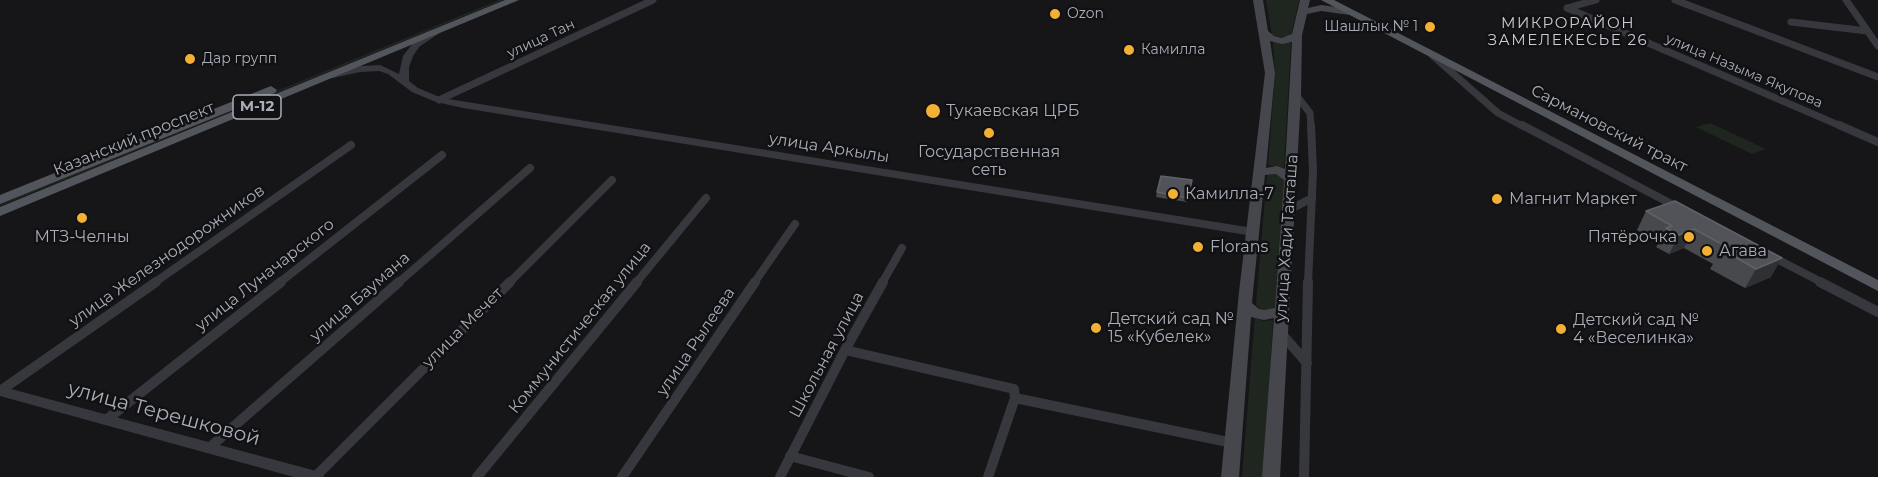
<!DOCTYPE html>
<html>
<head>
<meta charset="utf-8">
<style>
	body { margin:0 }
	canvas { display:block; background:#161618 }
</style>
</head>
<body>
<canvas width="1878" height="477"></canvas>
<script>
const context = document.querySelector('canvas').getContext('2d');
context.lineJoin = 'round';
function fillPath(path, color) {
  context.fillStyle = color;
  context.fill(path, 'evenodd');
}
function poly(rows) {
  const path = new Path2D();
  for (const r of rows) {
    path.moveTo(r[0], r[1]);
    for (let i = 2; i < r.length; i += 2) path.lineTo(r[i], r[i + 1]);
  }
  return path;
}
function strokePath(path, color, width, dash) {
  context.strokeStyle = color;
  context.lineWidth = width;
  context.lineCap = dash ? 'butt' : 'round';
  context.setLineDash(dash || []);
  context.stroke(path);
}
function label(font, color, halo, rows, align = 'center') {
  context.font = font + ' Montserrat,sans-serif';
  context.lineWidth = 5;
  context.setLineDash([]);
  context.textBaseline = 'middle';
  context.strokeStyle = halo;
  context.fillStyle = color;
  for (const [text, x, y, turn = 0] of rows) {
    context.save();
    context.translate(x, y);
    context.rotate((+turn || 0) * Math.PI / 180);
    context.textAlign = isNaN(turn) ? turn : align;
    if (halo) context.strokeText(text, 0, 0);
    context.fillText(text, 0, 0);
    context.restore();
  }
}
const green = poly([
	[499,0,504,0,0,206,0,204],
	[1266,0,1299,0,1291,35,1284,38,1272,35],
	[1273,41,1291,43,1284,168,1268,165,1275,73],
	[1710,123,1766,149,1752,154,1696,127],
	[1277,174,1284,179,1275,309,1271,311,1262,310,1256,305,1267,175],
	[1255,316,1263,321,1273,320,1264,477,1242,477]
]);
const minorFar2 = poly([
	[1675,0,1878,77],
	[1846,0,1878,46],
	[1567,8,1843,127],
	[1567,8,1596,0],
	[1791,22,1867,31],
	[1432,55,1498,113,1524,127],
	[1296,95,1310,113,1311,127],
	[439,100,653,0]
]);
const minorFar1 = poly([
	[1522,125,1679,208],
	[1839,125,1878,142],
	[1289,210,1312,198],
	[1771,256,1823,283],
	[154,283,351,145],
	[279,283,442,155],
	[398,283,530,168],
	[509,283,612,180],
	[636,283,706,198],
	[754,283,795,224],
	[882,283,902,248],
	[1308,283,1313,171,1311,125]
]);
const minor = poly([
	[1820,282,1878,312],
	[1280,332,1307,363],
	[845,350,1014,389,1015,398,988,477],
	[0,391,156,282],
	[1015,398,1233,443],
	[106,420,281,282],
	[209,448,399,282],
	[790,456,869,477],
	[315,477,510,282],
	[477,477,637,282],
	[622,477,755,282],
	[780,477,845,350,883,282],
	[1304,477,1308,282]
]);
const tertiary = poly([
	[435,29,439,32,438,34,419,47,413,56,409,67,409,81,418,88,442,98,1253,228,1259,232,1253,236,463,108,436,102,412,92,388,74,379,71,360,72,333,78,328,75,330,73,360,66,380,65,399,74,403,56,413,43,435,29],
	[0,386,316,471,322,473,324,477,294,477,0,396,0,386]
]);
const secondary = poly([
	[1253,0,1263,0,1268,31,1274,36,1282,38,1292,34,1300,0,1310,0,1308,8,1321,5,1350,9,1355,12,1350,15,1321,11,1307,14,1302,35,1301,95,1280,477,1262,477,1274,318,1264,320,1251,317,1239,477,1221,477,1239,292,1265,73,1253,0],
	[1270,41,1282,44,1292,42,1285,169,1277,166,1266,168,1275,73,1270,41],
	[1276,174,1284,180,1275,308,1264,310,1259,309,1252,303,1253,292,1265,175,1276,174]
]);
const primary = poly([
	[505,0,519,0,0,216,0,207,505,0],
	[1321,0,1334,0,1878,280,1878,291,1321,0],
	[271,86,277,90,275,93,0,204,0,195,271,86]
]);
const wall = poly([
	[1192,180,1187,202,1156,197,1157,192],
	[1675,201,1771,277,1745,288,1710,269,1713,264,1684,248,1669,254,1656,247,1659,243,1637,230,1646,211]
]);
const shadedWall = poly([
	[1694,229,1684,248,1669,254,1679,235],
	[1782,258,1771,277,1745,288,1756,269]
]);
const building = poly([
	[1161,176,1192,180,1188,198,1157,192,1161,176],
	[1675,201,1782,258,1756,269,1721,249,1727,247,1694,229,1679,235,1666,228,1672,226,1646,211,1675,201]
]);
const markers = [
	[1055,14,6,"#f2b134"],
	[1430,27,6,"#f2b134"],
	[1129,50,6,"#f2b134"],
	[190,59,6,"#f2b134"],
	[933,111,8,"#f2b134"],
	[989,133,6,"#f2b134"],
	[1173,194,6,"#f2b134"],
	[1497,199,6,"#f2b134"],
	[82,218,6,"#f2b134"],
	[1689,237,6,"#f2b134"],
	[1198,247,6,"#f2b134"],
	[1707,251,6,"#f2b134"],
	[1096,328,6,"#f2b134"],
	[1561,329,6,"#f2b134"]
];
const farPoinames = [
	["Ozon",1067,14],
	["Шашлык № 1",1418,27,"right"],
	["Камилла",1141,50],
	["Дар групп",202,59]
];
const farStreetnames = [
	["улица Тан",541,39,-25],
	["улица Назыма Якупова",1744,71,23]
];
const farNeighbourhoodnames = [
	["МИКРОРАЙОН",1568,24],
	["ЗАМЕЛЕКЕСЬЕ 26",1568,41]
];
const shields = [
	[257,107,48]
];
const shieldNames = [
	["М-12",257,107]
];
const poiNames = [
	["Тукаевская ЦРБ",946,111],
	["Государственная",989,152,"center"],
	["сеть",989,170,"center"],
	["Камилла-7",1185,194],
	["Магнит Маркет",1509,199],
	["МТЗ-Челны",82,237,"center"],
	["Пятёрочка",1677,237,"right"],
	["Florans",1210,247],
	["Агава",1719,251],
	["Детский сад №",1108,319],
	["15 «Кубелек»",1108,337],
	["Детский сад №",1573,320],
	["4 «Веселинка»",1573,338]
];
const streetNames = [
	["Сармановский тракт",1609,129,27],
	["Казанский проспект",134,139,-22],
	["улица Аркылы",829,148,9],
	["улица Хади Такташа",1287,238,-86],
	["улица Железнодорожников",167,256,-35],
	["улица Луначарского",265,275,-38],
	["улица Баумана",360,297,-41],
	["улица Мечет",463,328,-45],
	["Коммунистическая улица",580,328,-51],
	["улица Рылеева",696,342,-56],
	["Школьная улица",827,355,-62]
];
const nearStreetnames = [
	["улица Терешковой",164,414,15]
];
fillPath(green, '#1e261f');
strokePath(minorFar2, '#37383d', 7);
strokePath(minorFar1, '#37383d', 8);
strokePath(minor, '#37383d', 10);
fillPath(tertiary, '#37383d');
fillPath(secondary, '#45474d');
fillPath(primary, '#53555c');
fillPath(wall, '#47494d');
fillPath(shadedWall, '#2f3033');
fillPath(building, '#525359');
strokePath(building, '#5f6168', 1.5);
for (const [x, y, r, color] of markers) {
  const dot = new Path2D();
  dot.arc(x, y, r, 0, 2 * Math.PI);
  context.fillStyle = color;
  context.fill(dot);
  strokePath(dot, '#111113', 2);
}
label('14px', '#a8adb8', '#111113', farPoinames, 'left');
label('14px', '#a8adb8', '#111113', farStreetnames);
context.letterSpacing = '1.5px';
label('15px', '#c9ccd4', '#111113', farNeighbourhoodnames);
context.letterSpacing = '0px';
for (const [x, y, w] of shields) {
  const box = new Path2D();
  box.roundRect(x - w / 2, y - 12, w, 24, 4.5);
  context.fillStyle = '#111113';
  context.fill(box);
  strokePath(box, '#a8adb8', 1.5);
}
label('bold 15px', '#a8adb8', null, shieldNames);
label('16px', '#a8adb8', '#111113', poiNames, 'left');
label('16px', '#a8adb8', '#111113', streetNames);
label('20px', '#a8adb8', '#111113', nearStreetnames);
</script>
</body>
</html>
